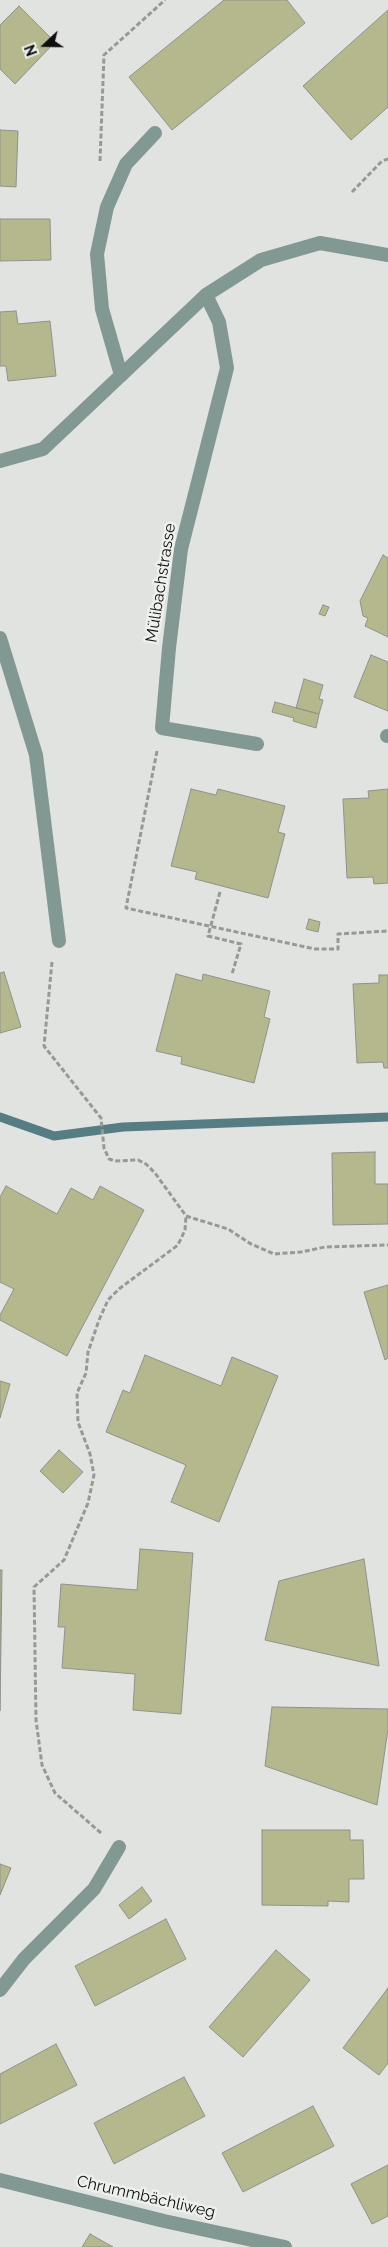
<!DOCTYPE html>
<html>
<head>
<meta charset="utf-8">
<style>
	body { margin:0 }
	#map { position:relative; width:388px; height:2247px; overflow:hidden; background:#e0e3e0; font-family:Raleway,sans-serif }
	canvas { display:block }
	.north { position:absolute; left:20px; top:20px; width:50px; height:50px; -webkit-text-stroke:4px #edf1ed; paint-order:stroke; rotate:249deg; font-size:14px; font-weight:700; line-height:20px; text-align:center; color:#0c0d0c }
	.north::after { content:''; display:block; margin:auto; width:18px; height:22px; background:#0c0d0c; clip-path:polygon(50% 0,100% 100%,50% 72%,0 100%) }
</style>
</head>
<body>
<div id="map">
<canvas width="388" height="2247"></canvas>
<div class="north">N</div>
</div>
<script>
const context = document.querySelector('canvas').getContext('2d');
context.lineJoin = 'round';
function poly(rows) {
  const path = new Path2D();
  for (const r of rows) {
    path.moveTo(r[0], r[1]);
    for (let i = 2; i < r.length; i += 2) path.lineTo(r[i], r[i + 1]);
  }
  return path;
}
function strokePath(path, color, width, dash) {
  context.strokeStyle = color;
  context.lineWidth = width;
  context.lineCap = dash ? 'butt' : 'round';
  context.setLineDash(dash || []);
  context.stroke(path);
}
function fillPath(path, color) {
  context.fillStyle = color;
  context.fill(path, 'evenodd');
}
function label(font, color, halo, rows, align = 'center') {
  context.font = font + ' Raleway,sans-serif';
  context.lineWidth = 5;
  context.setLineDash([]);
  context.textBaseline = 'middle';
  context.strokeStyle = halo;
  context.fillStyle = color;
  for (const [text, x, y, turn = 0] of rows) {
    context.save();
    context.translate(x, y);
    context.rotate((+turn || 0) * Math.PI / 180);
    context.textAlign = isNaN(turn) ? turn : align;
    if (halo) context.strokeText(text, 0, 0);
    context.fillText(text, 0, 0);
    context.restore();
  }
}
const stream = poly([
	[0,1117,54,1136,123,1127,388,1117]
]);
const building = poly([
	[224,0,287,0,305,23,172,130,129,77,224,0],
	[19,6,55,42,15,84,0,69,0,25,19,6],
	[388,10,388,107,351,140,303,86,388,10],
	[0,130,18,131,16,187,0,186,0,130],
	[0,219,50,219,51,260,0,261,0,219],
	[16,311,18,324,50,321,56,376,8,381,6,366,0,366,0,312,16,311],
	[383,555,388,558,388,637,365,626,368,618,363,616,360,601,383,555],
	[323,605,329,607,325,616,319,614,323,605],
	[371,655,388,662,388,711,354,697,371,655],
	[304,679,323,685,319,699,323,700,319,714,296,708,304,679],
	[275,702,319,714,316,728,293,721,294,718,272,712,275,702],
	[191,789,216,795,218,789,285,806,278,832,285,834,268,898,195,879,197,872,171,866,191,789],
	[388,789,388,883,374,884,373,877,347,878,343,799,369,798,368,791,388,789],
	[309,919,320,922,318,932,306,929,309,919],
	[4,972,21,1027,0,1033,0,973,4,972],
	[176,974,202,981,203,974,270,991,264,1017,270,1019,254,1083,181,1064,182,1057,156,1051,176,974],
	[379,975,388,975,388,1068,384,1068,383,1062,357,1063,353,984,379,983,379,975],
	[375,1152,375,1184,388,1184,388,1224,333,1225,332,1153,375,1152],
	[6,1186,57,1214,71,1188,93,1200,100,1186,144,1210,67,1356,0,1320,0,1315,14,1289,0,1282,0,1197,6,1186],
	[388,1285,388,1358,385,1360,364,1292,388,1285],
	[145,1355,221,1386,232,1357,278,1376,219,1522,171,1502,186,1465,106,1432,123,1390,130,1393,145,1355],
	[0,1381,10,1384,0,1418,0,1381],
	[59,1450,83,1472,63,1493,40,1471,59,1450],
	[140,1549,193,1553,181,1714,133,1710,135,1674,62,1668,65,1627,58,1627,61,1584,137,1590,140,1549],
	[364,1559,379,1666,265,1640,279,1581,364,1559],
	[0,1570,2,1570,0,1711,0,1570],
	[272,1707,388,1709,388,1729,377,1805,265,1766,272,1707],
	[262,1830,350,1830,350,1840,363,1840,364,1879,349,1879,349,1902,328,1901,328,1906,262,1905,262,1830],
	[0,1864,11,1868,0,1895,0,1864],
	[142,1887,152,1901,129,1919,119,1905,142,1887],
	[166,1919,186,1959,95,2006,75,1966,166,1919],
	[276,1950,310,1980,243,2057,209,2027,276,1950],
	[388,1988,388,2063,379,2075,343,2048,388,1988],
	[56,2044,77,2085,0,2124,0,2074,56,2044],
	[184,2077,205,2116,114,2164,94,2123,184,2077],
	[313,2106,334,2146,243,2192,222,2153,313,2106],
	[388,2165,388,2216,372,2224,351,2184,388,2165],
	[90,2234,113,2247,82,2247,90,2234]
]);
const path = poly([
	[100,161,104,55,165,0],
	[352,192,382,161,388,159],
	[157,751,126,908,315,949,338,949,338,934,388,931],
	[220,892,208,936,241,944,232,974],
	[52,962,44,1046,101,1118,104,1148,109,1159,115,1161,138,1160,146,1164,155,1173,186,1216,228,1229,251,1244,274,1254,301,1252,325,1247,388,1245],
	[101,1833,55,1793,42,1765,36,1720,34,1587,64,1560,88,1503,94,1475,90,1454,78,1422,77,1393,86,1373,88,1352,99,1320,108,1300,119,1289,178,1245,185,1230,186,1216]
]);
const service = poly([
	[206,295,219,322,227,368,181,549,169,648,162,728,257,744],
	[121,375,102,309,97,254,107,207,126,164,155,133],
	[387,736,388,736]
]);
const minor = poly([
	[0,461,43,449,206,295,261,260,320,243,388,255],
	[0,638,36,755,59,941],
	[0,1990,24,1959,94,1889,119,1847],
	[0,2180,164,2221,285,2247]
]);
const streetNames = [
	["Mülibachstrasse",161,583,-81],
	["Chrummbächliweg",146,2197,13]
];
strokePath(stream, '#567d84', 9);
fillPath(building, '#b5b88d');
strokePath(building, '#91918d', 1);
strokePath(path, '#979997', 3, [5, 2.5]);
strokePath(service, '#829892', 14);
strokePath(minor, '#829892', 14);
label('16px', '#0c0d0c', '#edf1ed', streetNames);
</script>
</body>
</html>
